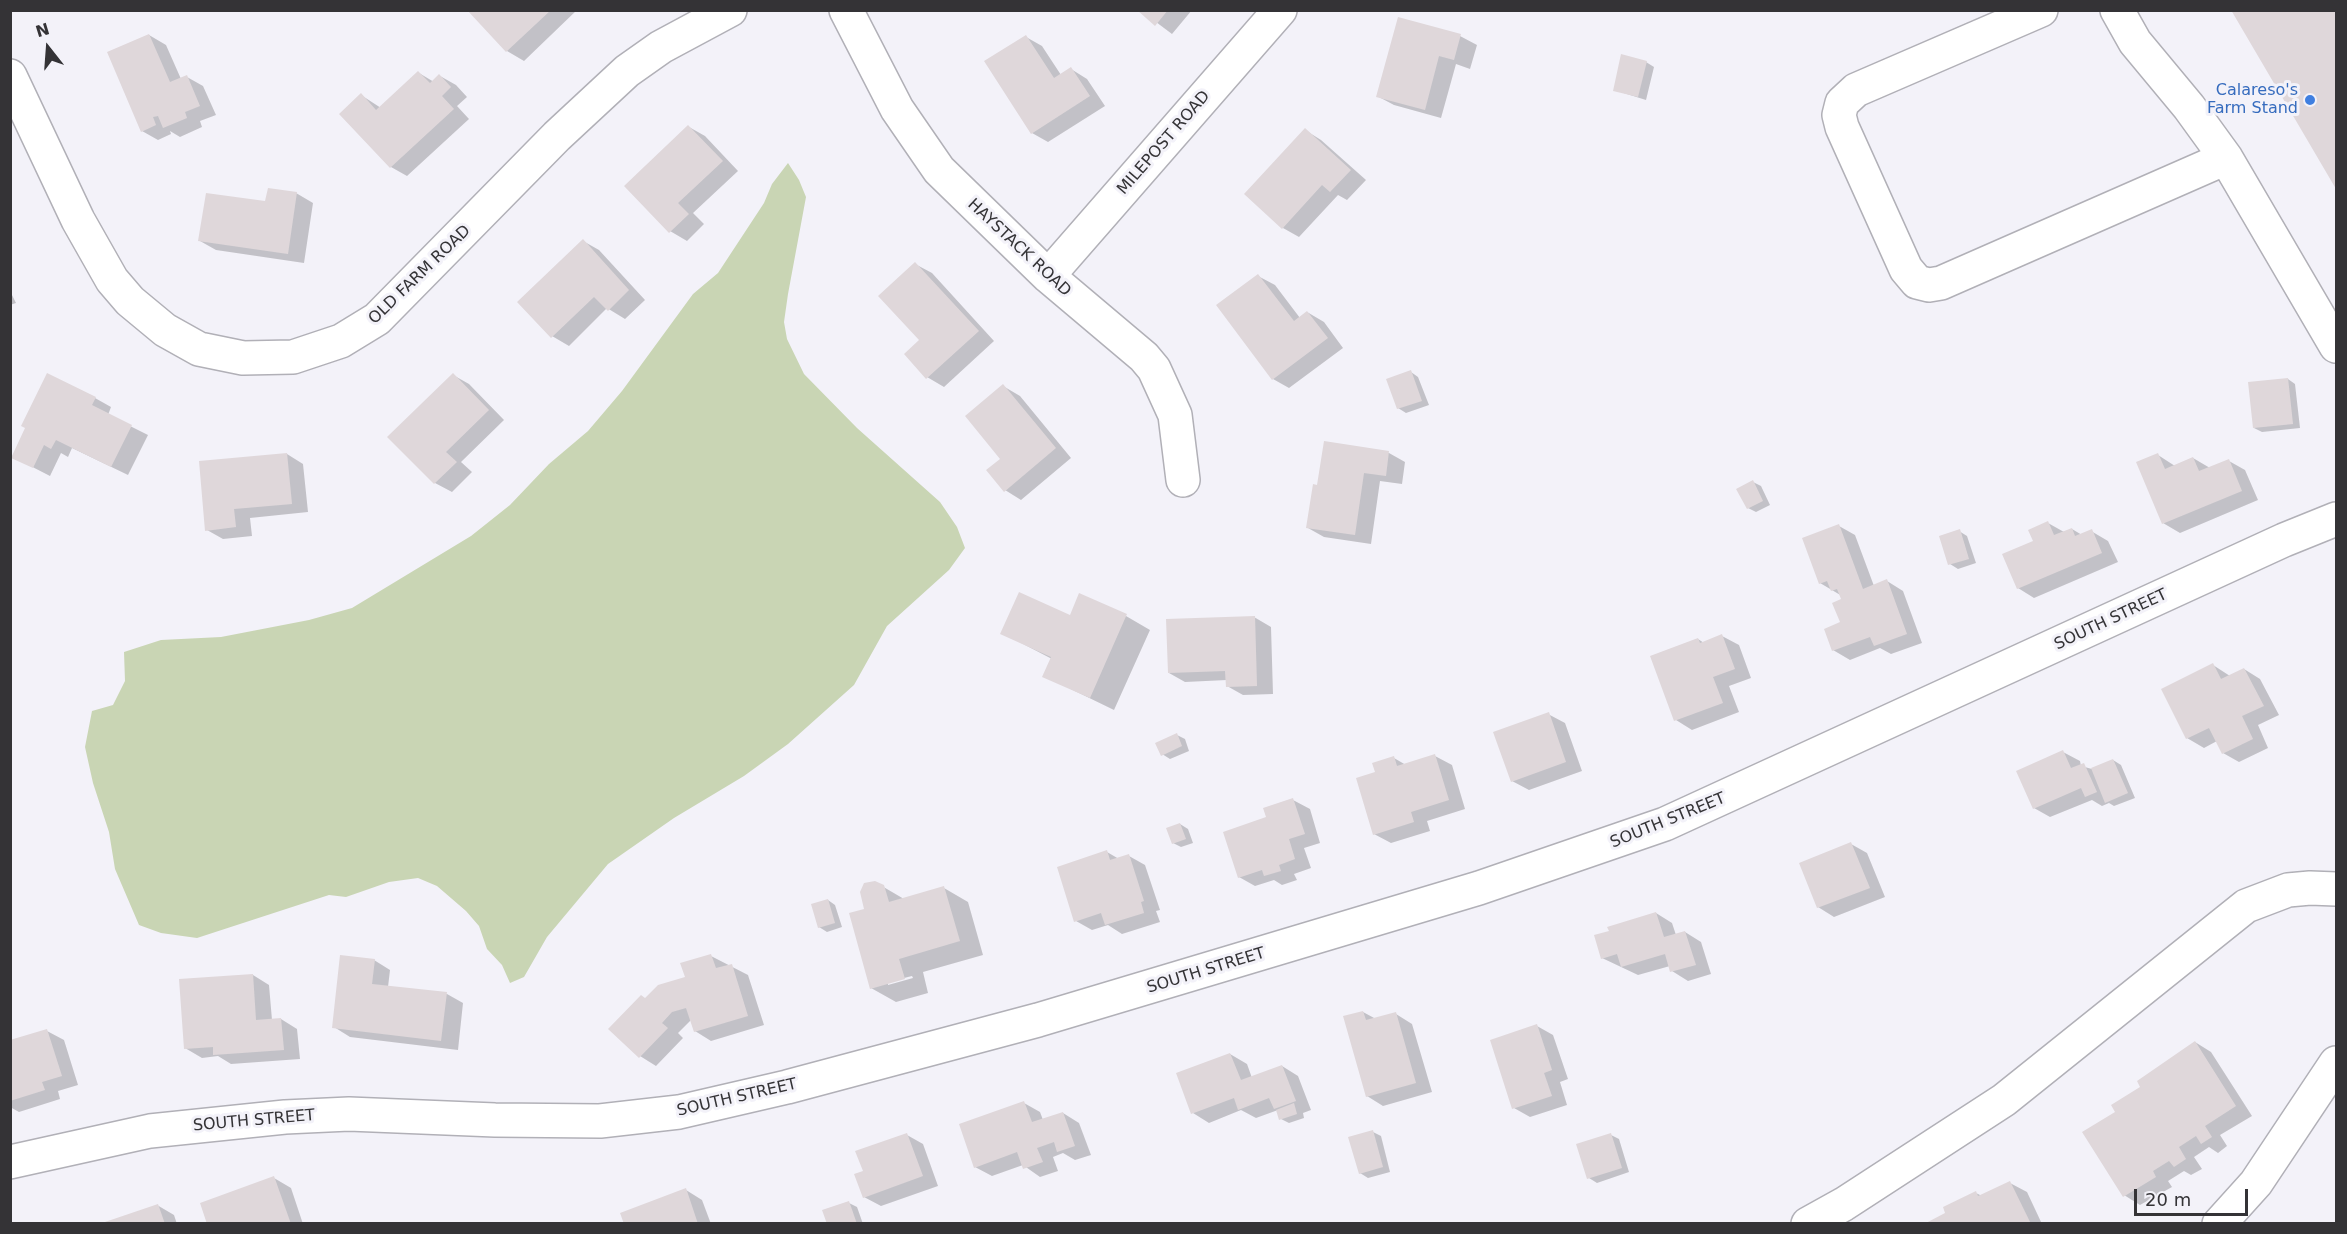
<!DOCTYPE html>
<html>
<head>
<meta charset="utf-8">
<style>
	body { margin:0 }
	#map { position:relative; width:2347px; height:1234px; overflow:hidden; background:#f3f2f9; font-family:"DejaVu Sans",sans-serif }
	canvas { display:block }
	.frame { position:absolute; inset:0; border:12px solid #343336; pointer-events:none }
	.north { position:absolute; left:18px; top:18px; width:60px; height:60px; -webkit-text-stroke:4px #f3f2f9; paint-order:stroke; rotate:343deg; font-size:16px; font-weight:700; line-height:24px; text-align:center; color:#343336 }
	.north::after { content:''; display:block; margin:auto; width:21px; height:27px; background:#343336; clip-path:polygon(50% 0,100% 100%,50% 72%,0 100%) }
	.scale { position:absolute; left:2134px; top:1189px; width:114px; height:27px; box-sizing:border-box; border:3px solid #343336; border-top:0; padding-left:8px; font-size:18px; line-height:21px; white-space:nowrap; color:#343336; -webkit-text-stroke:4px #f3f2f9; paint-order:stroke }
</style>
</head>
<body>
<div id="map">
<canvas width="2347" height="1234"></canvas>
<div class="frame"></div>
<div class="north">N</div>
<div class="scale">20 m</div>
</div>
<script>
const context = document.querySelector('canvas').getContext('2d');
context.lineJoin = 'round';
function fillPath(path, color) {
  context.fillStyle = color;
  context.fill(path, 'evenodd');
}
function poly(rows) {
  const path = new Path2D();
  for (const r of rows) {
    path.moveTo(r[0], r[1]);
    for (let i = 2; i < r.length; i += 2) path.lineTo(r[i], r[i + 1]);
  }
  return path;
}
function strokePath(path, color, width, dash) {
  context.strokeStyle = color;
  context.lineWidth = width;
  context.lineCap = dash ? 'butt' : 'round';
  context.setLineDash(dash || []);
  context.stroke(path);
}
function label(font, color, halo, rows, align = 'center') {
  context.font = font + ' "DejaVu Sans",sans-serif';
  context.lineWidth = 6;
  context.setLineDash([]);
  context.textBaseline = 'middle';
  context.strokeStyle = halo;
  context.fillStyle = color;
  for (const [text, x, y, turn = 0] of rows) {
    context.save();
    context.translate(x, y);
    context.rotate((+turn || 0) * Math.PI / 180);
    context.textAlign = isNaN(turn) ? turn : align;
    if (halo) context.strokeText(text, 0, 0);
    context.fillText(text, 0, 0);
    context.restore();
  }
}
const green = poly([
	[788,163,799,180,806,197,788,294,784,322,787,339,804,374,857,428,940,502,957,527,965,548,949,570,887,626,854,685,788,744,744,776,674,818,608,864,547,937,524,977,510,983,502,965,487,949,479,926,466,911,437,886,418,878,389,882,346,897,329,895,197,938,161,933,139,925,115,869,109,832,93,783,85,747,92,711,113,705,125,681,124,652,161,640,221,637,309,620,352,608,471,536,510,505,549,464,588,431,622,391,693,294,718,273,764,203,772,184]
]);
const shadow = poly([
	[469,10,577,10,524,61,507,51],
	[1140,10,1192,10,1172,34],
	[2233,10,2336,10,2336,186],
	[149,35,166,45,181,79,187,77,203,86,216,115,200,121,202,127,180,137,170,131,171,134,158,140,142,131],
	[1460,36,1477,45,1470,69,1456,64,1441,118,1394,105,1377,96],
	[1026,37,1042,46,1061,75,1071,69,1087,79,1105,106,1048,142,1032,133],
	[1646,62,1654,67,1646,100,1614,90],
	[419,73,434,82,440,76,456,85,467,97,457,106,469,119,407,176,391,167,361,95,381,108],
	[689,127,705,136,738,171,693,213,704,224,687,241,670,231],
	[1305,130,1321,140,1366,180,1347,200,1338,195,1299,237,1283,228],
	[296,193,313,203,304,263,216,250,200,241,267,203],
	[583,241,599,250,645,300,625,319,607,308,569,346,552,336],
	[915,264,932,273,994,341,944,387,927,377],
	[1258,276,1275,285,1300,318,1307,312,1324,322,1343,348,1289,388,1273,379],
	[10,291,16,303,10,305],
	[1411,372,1418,377,1429,405,1406,413,1398,408],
	[453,375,469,384,504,420,461,462,472,472,452,492,435,483,390,437],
	[2288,379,2295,384,2300,428,2262,432,2254,428],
	[1003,386,1020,396,1071,458,1021,500,1005,490],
	[95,398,111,407,108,415,148,435,128,475,72,448,68,457,61,453,50,476,13,457],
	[1325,443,1389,453,1405,462,1402,484,1380,481,1371,544,1324,537,1308,528,1319,487],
	[287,454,303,464,308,512,250,518,252,536,223,539,207,530],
	[2158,455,2175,466,2193,458,2210,468,2229,461,2245,470,2258,500,2180,533,2163,523],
	[1753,482,1761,486,1770,505,1756,512,1748,508],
	[2048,523,2064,532,2072,529,2082,535,2091,531,2108,541,2118,562,2034,598,2018,588,2035,541],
	[1839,526,1855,535,1874,586,1887,581,1903,591,1922,643,1891,654,1880,648,1850,660,1833,650,1842,623,1843,600,1842,596,1820,583],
	[1959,531,1967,536,1976,563,1958,569,1950,564],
	[1126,616,1150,630,1114,710,1044,676,1052,659,1002,633],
	[1254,617,1271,627,1273,694,1243,695,1227,686,1227,680,1185,682,1169,673],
	[1722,636,1739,645,1751,678,1729,686,1739,712,1692,730,1676,720,1698,639,1704,643],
	[2213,665,2230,676,2244,669,2260,679,2279,715,2258,725,2268,748,2239,762,2223,753,2217,741,2204,748,2187,738],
	[1548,714,1565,723,1582,771,1529,790,1512,781],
	[1177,735,1185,739,1189,751,1170,759,1162,754],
	[2063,752,2080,761,2081,766,2092,769,2113,760,2121,765,2135,798,2114,806,2109,803,2102,806,2092,800,2050,817,2034,808],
	[1435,756,1452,765,1465,809,1427,821,1430,831,1391,843,1374,834,1377,773,1394,758,1406,765],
	[1293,800,1310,809,1320,843,1304,848,1311,868,1294,874,1297,880,1282,885,1274,880,1255,886,1239,877,1268,818],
	[1180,824,1188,829,1193,843,1181,847,1173,843],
	[1851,844,1867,853,1885,897,1834,917,1818,907],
	[1107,852,1119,859,1129,856,1145,865,1160,910,1156,911,1160,922,1122,934,1108,925,1092,930,1076,921],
	[875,882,904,899,944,888,968,902,983,955,923,972,928,993,896,1002,871,988,866,910],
	[912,976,913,978,888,985,888,982],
	[828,900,835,905,842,927,827,932,819,927],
	[1656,913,1672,923,1676,935,1685,932,1701,942,1711,974,1688,981,1672,971,1670,966,1638,975,1602,958],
	[711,956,748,975,764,1025,711,1041,695,1031,691,1020,678,1033,683,1038,656,1066,640,1056,646,999,686,978],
	[374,960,390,970,388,987,447,994,463,1003,458,1050,350,1037,334,1027],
	[253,975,269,985,272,1020,281,1019,297,1029,300,1059,231,1064,218,1056,202,1058,185,1048],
	[1363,1012,1376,1019,1396,1014,1412,1024,1432,1092,1383,1106,1367,1096],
	[1537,1026,1553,1035,1568,1079,1560,1082,1567,1105,1530,1117,1514,1108],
	[47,1031,64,1040,78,1085,58,1091,60,1099,19,1112,10,1107,10,1042],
	[2195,1042,2211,1052,2252,1116,2220,1135,2227,1146,2218,1153,2209,1147,2194,1157,2202,1169,2191,1175,2184,1171,2168,1181,2172,1187,2140,1205,2124,1195,2117,1112],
	[1230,1054,1247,1064,1252,1078,1282,1066,1298,1076,1311,1110,1303,1113,1304,1118,1289,1123,1281,1119,1278,1110,1256,1118,1241,1110,1209,1123,1193,1113],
	[1024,1103,1040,1112,1043,1120,1063,1113,1079,1123,1091,1155,1075,1160,1063,1153,1053,1157,1058,1171,1040,1177,1023,1165,992,1176,975,1167],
	[1373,1132,1381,1136,1390,1172,1368,1178,1360,1173],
	[907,1135,923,1144,938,1186,881,1206,864,1197],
	[1611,1135,1619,1139,1629,1172,1597,1183,1589,1178],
	[274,1178,291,1188,303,1224,209,1224],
	[2010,1183,2027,1192,2042,1224,1927,1224,1947,1214,1976,1193,1982,1196],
	[686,1190,702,1200,711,1224,626,1224],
	[849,1203,857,1207,863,1224,828,1224],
	[157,1205,174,1215,177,1224,106,1224]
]);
const building = poly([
	[467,10,551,10,506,52],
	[1137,10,1168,10,1155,26],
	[2231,10,2336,10,2336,189],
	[1398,17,1461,34,1454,60,1439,56,1425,110,1376,97],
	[149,34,170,82,187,75,200,106,185,112,187,118,163,128,158,116,153,117,156,125,141,132,107,52],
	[1026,35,1054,78,1071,67,1090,96,1031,134,984,61],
	[1621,54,1647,61,1638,97,1613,91],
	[418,71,430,83,439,74,451,87,442,96,454,109,390,168,339,114,361,93,376,110],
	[688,125,723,161,678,203,689,214,669,233,624,186],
	[1305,128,1351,170,1330,192,1322,185,1282,229,1244,194],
	[268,188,297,192,288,254,198,241,206,193,265,201],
	[583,239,629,290,608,311,594,297,551,338,517,302],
	[915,262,979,331,926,379,904,354,919,340,878,296],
	[1258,274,1294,321,1307,311,1328,338,1272,380,1216,305],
	[1411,370,1422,401,1397,409,1386,379],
	[47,373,96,397,92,405,132,425,111,467,56,440,51,449,44,445,33,468,11,458,25,428,21,426],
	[453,373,489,410,446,452,457,462,434,484,387,437],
	[2288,378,2293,424,2253,428,2248,382],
	[1003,384,1056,448,1004,492,986,470,1000,459,965,416],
	[1324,441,1389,451,1386,476,1364,473,1355,535,1306,528,1313,484,1317,485],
	[287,453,292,504,234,509,236,527,205,531,199,461],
	[2158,453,2165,469,2193,457,2199,471,2229,459,2242,491,2162,524,2136,462],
	[1753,480,1763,501,1747,509,1736,489],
	[2048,521,2054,535,2072,528,2075,536,2092,529,2102,553,2017,589,2002,554,2033,541,2028,530],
	[1839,524,1863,589,1887,579,1907,634,1874,646,1870,637,1832,651,1824,629,1840,622,1832,603,1841,599,1837,589,1831,591,1827,581,1819,584,1802,538],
	[1960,529,1969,559,1948,565,1939,536],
	[1019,592,1070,615,1079,593,1127,614,1090,698,1042,677,1051,657,1000,634],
	[1255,616,1257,686,1226,687,1225,671,1168,673,1166,619],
	[1722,634,1735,669,1713,677,1723,703,1674,721,1650,656,1698,638,1700,643],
	[2213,663,2221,679,2244,668,2264,706,2242,716,2253,739,2222,754,2209,728,2186,739,2161,689],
	[1549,712,1566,762,1511,782,1493,732],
	[1177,733,1182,746,1161,756,1155,743],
	[2063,750,2071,768,2084,763,2097,792,2085,797,2081,788,2033,809,2016,771],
	[1435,754,1449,800,1411,812,1414,822,1373,835,1356,778,1375,772,1372,763,1394,756,1397,766],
	[2113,759,2128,793,2105,803,2091,768],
	[1293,798,1305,834,1289,839,1295,859,1279,865,1281,871,1264,876,1262,870,1238,878,1223,832,1266,817,1263,808],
	[1180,823,1186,839,1172,844,1166,828],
	[1851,842,1870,888,1817,908,1799,863],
	[1107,850,1110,860,1129,854,1144,901,1141,902,1144,913,1105,925,1101,913,1074,922,1057,867],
	[875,881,884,885,889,902,944,886,960,941,899,959,905,979,870,989,849,913,864,909,860,892,864,883],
	[828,899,835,923,818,928,811,904],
	[1656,912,1664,937,1685,931,1696,965,1670,972,1665,954,1621,967,1617,954,1601,959,1594,935,1609,931,1607,927],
	[711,954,716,968,732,964,748,1016,694,1032,686,1008,672,1012,662,1023,668,1028,639,1058,608,1029,641,995,645,998,658,985,685,977,680,963],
	[340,955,375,959,372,984,447,992,441,1041,332,1028],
	[253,974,256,1020,281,1018,284,1050,213,1055,213,1047,184,1049,179,979],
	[1363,1011,1366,1020,1396,1012,1416,1083,1366,1097,1343,1016],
	[1537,1024,1552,1070,1544,1073,1552,1096,1512,1109,1490,1040],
	[47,1029,62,1076,42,1082,45,1090,10,1101,10,1040],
	[2195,1041,2236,1106,2205,1126,2212,1137,2201,1144,2196,1136,2179,1147,2186,1159,2174,1167,2169,1161,2153,1171,2156,1177,2123,1197,2082,1132,2115,1112,2111,1105,2140,1087,2137,1081],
	[1230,1053,1241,1080,1282,1065,1296,1101,1274,1109,1269,1098,1238,1110,1234,1098,1191,1114,1176,1073],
	[1024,1101,1032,1122,1063,1112,1075,1146,1057,1152,1054,1142,1037,1148,1043,1162,1023,1169,1017,1152,974,1168,959,1124],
	[1294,1103,1297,1114,1279,1120,1276,1110],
	[1373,1130,1383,1167,1359,1174,1348,1137],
	[907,1133,923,1176,863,1198,854,1174,863,1171,855,1151],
	[1611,1133,1622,1168,1587,1179,1576,1144],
	[274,1176,291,1224,207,1224,200,1203],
	[2010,1181,2031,1224,1924,1224,1945,1213,1943,1207,1976,1191,1978,1196],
	[686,1188,698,1224,624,1224,620,1213],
	[849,1201,857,1224,827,1224,822,1210],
	[158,1204,165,1224,102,1224,102,1223]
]);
const minor = poly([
	[846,10,897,109,939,170,1048,276,1144,357,1154,369,1175,415,1183,480],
	[2041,10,1856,90,1842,103,1839,115,1842,127,1906,269,1917,282,1929,285,1941,283,2226,158,2189,107,2135,42,2117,10],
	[10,76,78,220,112,280,130,301,165,330,199,349,243,358,293,357,341,341,377,319,557,136,627,71,661,47,730,10],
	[2226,158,2336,346],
	[1048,276,1280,10],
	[10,1162,150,1131,285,1117,349,1114,495,1120,600,1121,679,1112,787,1087,1038,1020,1479,888,1665,824,2284,540,2336,519],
	[1808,1224,1844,1204,2004,1100,2246,906,2288,890,2310,888,2336,889],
	[2219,1224,2256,1183,2336,1063]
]);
const markers = [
	[2310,100,6,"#3f7fe0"]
];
const shopNames = [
	["Calareso's",2298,91],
	["Farm Stand",2298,109]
];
const streetNames = [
	["MILEPOST ROAD",1164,143,-49],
	["HAYSTACK ROAD",1019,248,43],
	["OLD FARM ROAD",420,275,-44],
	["SOUTH STREET",2111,620,-25],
	["SOUTH STREET",1668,821,-22],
	["SOUTH STREET",1206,971,-17],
	["SOUTH STREET",737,1098,-13],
	["SOUTH STREET",254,1121,-5]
];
fillPath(green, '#c9d5b4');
fillPath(shadow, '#0003');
fillPath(building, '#dfd7da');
strokePath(minor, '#b1b0b7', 36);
strokePath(minor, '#fff', 33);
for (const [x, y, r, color] of markers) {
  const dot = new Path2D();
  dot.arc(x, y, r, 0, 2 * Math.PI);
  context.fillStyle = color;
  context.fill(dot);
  strokePath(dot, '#f3f2f9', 2);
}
label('16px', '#366cbe', '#f3f2f9', shopNames, 'right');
label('16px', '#343336', '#f3f2f9', streetNames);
</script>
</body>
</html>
